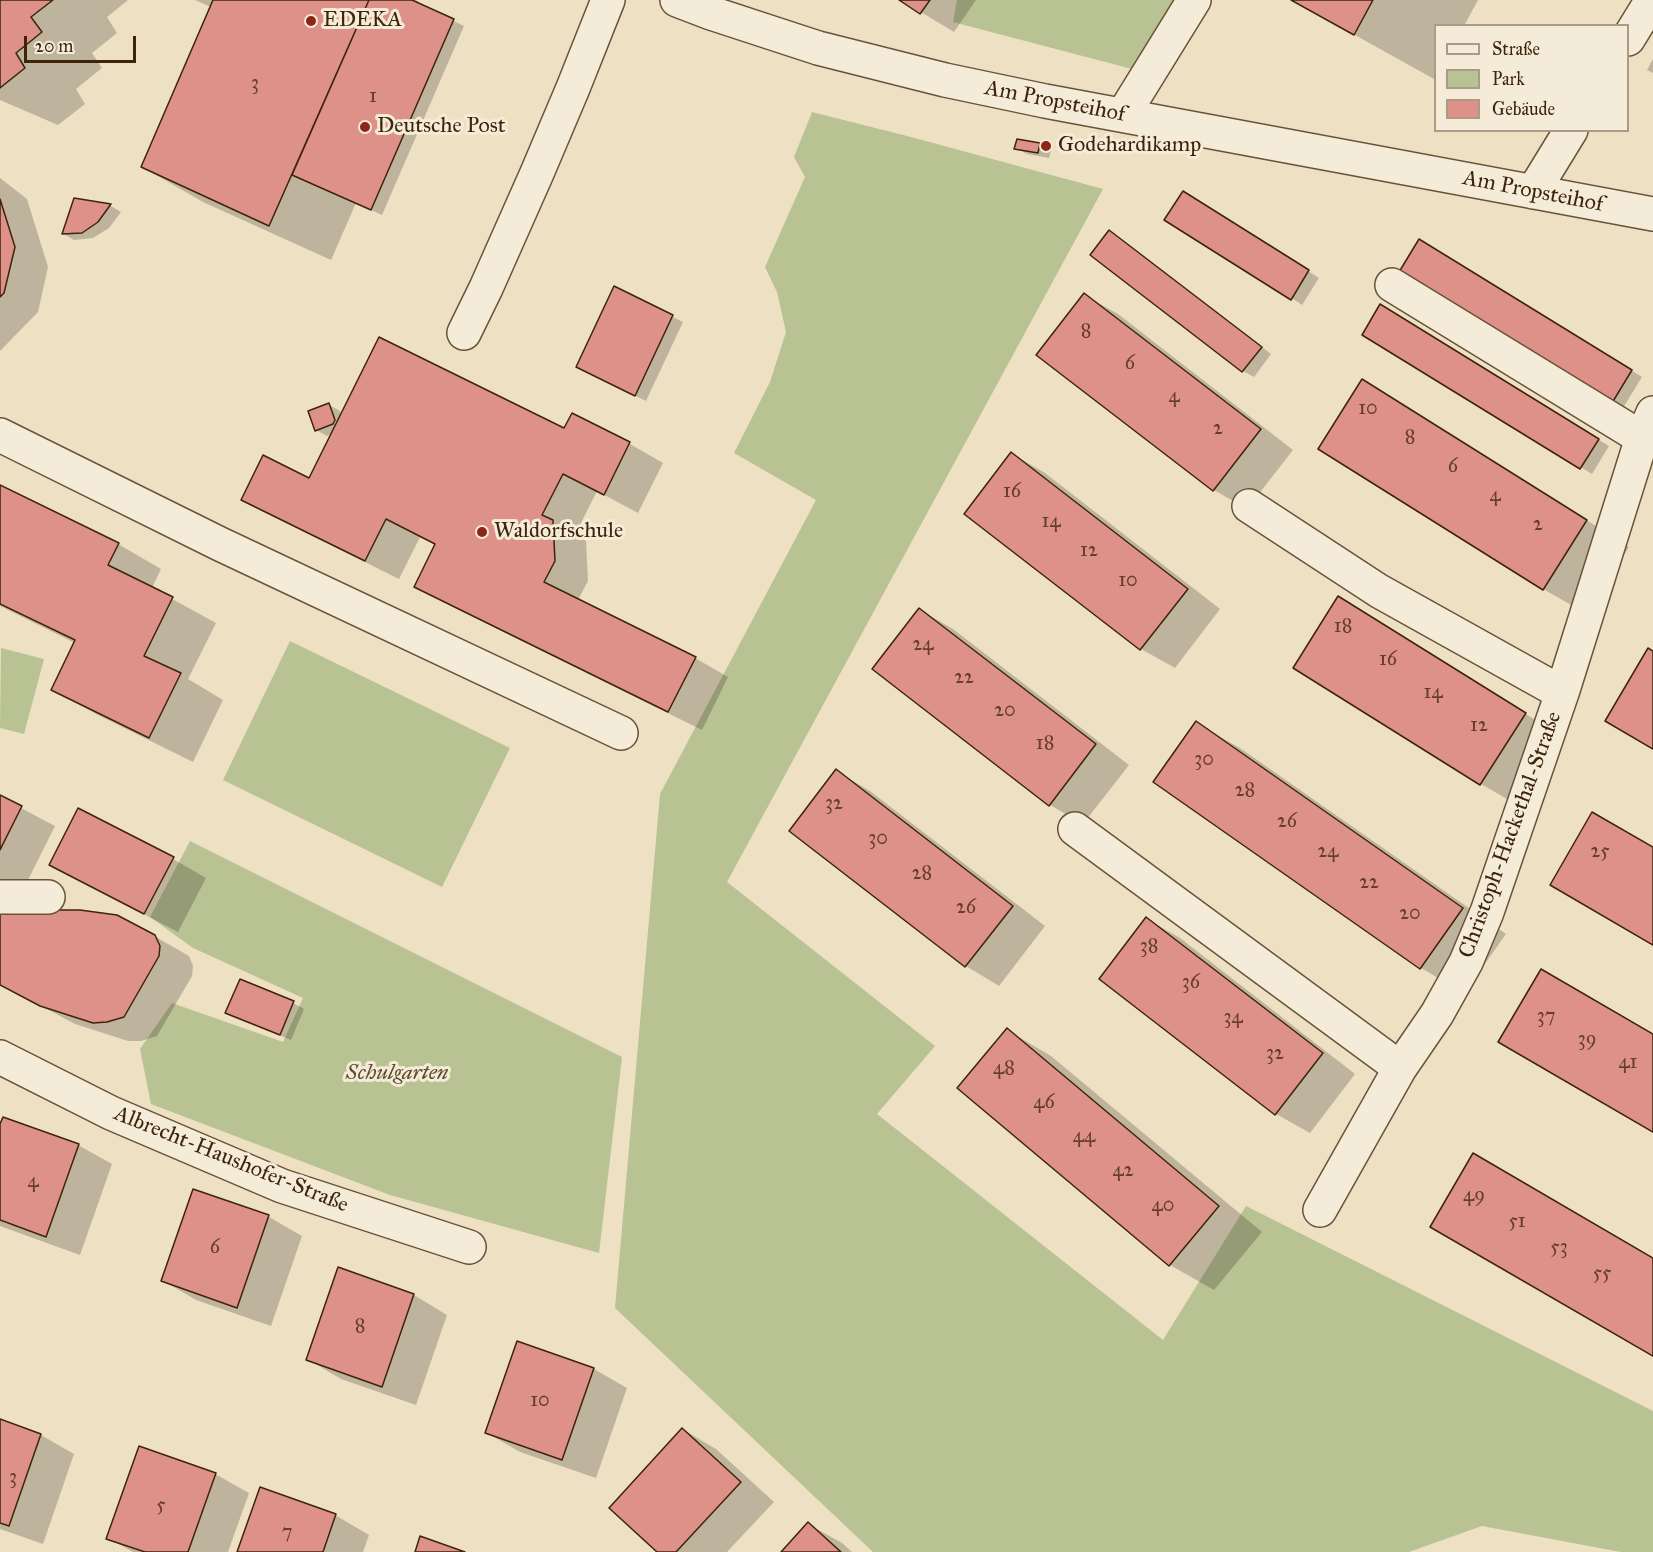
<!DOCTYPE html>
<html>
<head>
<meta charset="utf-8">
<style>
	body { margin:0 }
	#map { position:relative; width:1653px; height:1552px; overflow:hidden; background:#eee0c3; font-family:"IM FELL Great Primer",serif }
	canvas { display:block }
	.legend { position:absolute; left:1434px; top:24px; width:195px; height:108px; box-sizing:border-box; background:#f4ebd8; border:2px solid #ab9b86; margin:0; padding:8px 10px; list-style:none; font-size:18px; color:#3d240a }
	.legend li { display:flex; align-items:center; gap:12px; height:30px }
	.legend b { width:30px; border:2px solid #ab9b86 }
	.scale { position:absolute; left:24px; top:36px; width:112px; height:27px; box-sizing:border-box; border:3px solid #3d240a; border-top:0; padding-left:8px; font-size:18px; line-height:21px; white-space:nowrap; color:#3d240a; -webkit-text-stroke:4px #f4ebd8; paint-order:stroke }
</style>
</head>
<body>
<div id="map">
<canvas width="1653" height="1552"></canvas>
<ul class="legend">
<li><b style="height:8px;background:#f4ebd8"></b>Straße</li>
<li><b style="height:16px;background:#b9c293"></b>Park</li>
<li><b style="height:16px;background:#de9188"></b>Gebäude</li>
</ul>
<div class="scale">20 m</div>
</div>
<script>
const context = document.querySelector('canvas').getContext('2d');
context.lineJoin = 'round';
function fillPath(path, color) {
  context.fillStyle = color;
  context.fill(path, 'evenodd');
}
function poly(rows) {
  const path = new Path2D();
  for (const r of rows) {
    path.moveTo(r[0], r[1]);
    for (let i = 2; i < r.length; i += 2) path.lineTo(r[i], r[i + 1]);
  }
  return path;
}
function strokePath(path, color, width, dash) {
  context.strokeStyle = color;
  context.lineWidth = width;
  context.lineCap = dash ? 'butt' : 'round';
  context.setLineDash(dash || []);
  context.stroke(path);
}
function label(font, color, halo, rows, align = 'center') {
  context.font = font + ' "IM FELL Great Primer",serif';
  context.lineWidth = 6;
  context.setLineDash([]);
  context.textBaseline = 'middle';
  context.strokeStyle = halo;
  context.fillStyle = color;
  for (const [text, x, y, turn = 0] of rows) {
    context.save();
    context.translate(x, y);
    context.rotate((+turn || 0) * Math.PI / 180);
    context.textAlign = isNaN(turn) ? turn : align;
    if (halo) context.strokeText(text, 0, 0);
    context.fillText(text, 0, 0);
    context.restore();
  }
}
const green = poly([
	[957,0,1184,0,1151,74,953,22],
	[812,112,911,137,1103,189,727,882,935,1046,877,1114,1163,1340,1246,1206,1653,1411,1653,1552,1621,1552,1482,1526,1409,1552,873,1552,615,1308,660,794,816,500,734,453,770,382,786,332,777,292,765,267,805,177,794,157],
	[290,641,510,748,442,887,223,780],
	[1,648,44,659,24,734,0,728],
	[190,841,622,1057,599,1253,390,1195,151,1104,140,1049,172,1003,283,1042,303,998,193,948,150,917]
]);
const shadow = poly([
	[0,0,128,0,107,17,117,33,92,53,102,68,76,89,85,104,58,125,0,100],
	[195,0,416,0,419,2,418,4,464,26,382,215,356,203,331,260,203,202,142,167,211,7],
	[901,0,976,0,954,32],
	[1292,0,1478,0,1464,26,1436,26,1436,77,1434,79],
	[1653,59,1653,73,1647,70],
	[1018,141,1040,144,1051,151,1049,158,1027,154,1016,148],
	[0,178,27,199,48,267,38,312,0,351],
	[1194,199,1319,278,1302,305,1292,298],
	[75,200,111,206,121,212,109,228,93,238,74,240,64,234],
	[1120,238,1271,354,1254,377,1243,371,1092,255],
	[1430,247,1642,377,1623,408,1613,402],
	[615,288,683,322,646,401,577,367],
	[1084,295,1118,314,1293,450,1247,509,1214,490],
	[1391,312,1609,446,1592,474,1364,334],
	[1363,381,1406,406,1629,547,1587,614,1543,589],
	[329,405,340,411,341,416,565,430,573,415,630,444,663,463,638,513,597,491,575,535,586,541,588,581,578,600,695,658,728,677,702,730,449,605,416,586,436,545,420,537,399,579,276,518,243,499,310,480,332,434,327,436,316,430],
	[1012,454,1045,473,1220,609,1175,668,1141,649,966,513],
	[0,487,118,544,161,569,152,588,216,623,188,679,223,700,193,762,96,714,53,689,75,643,0,606],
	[1338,598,1558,734,1514,803,1481,784,1295,667],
	[920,610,953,629,1129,765,1083,824,1050,805],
	[1196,723,1240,748,1506,934,1464,993,1421,968,1155,782],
	[836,771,870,791,1045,926,999,986,966,966,791,831],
	[0,797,55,826,20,896,0,886],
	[173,859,206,878,178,932,84,883,51,864],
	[1147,919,1180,938,1355,1074,1310,1133,1276,1114,1101,978],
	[154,936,189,956,193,966,192,976,157,1036,141,1041,128,1041,75,1024,0,984],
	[241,981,293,1003,304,1009,291,1040,238,1018],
	[1007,1030,1051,1056,1262,1232,1214,1290,1170,1265],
	[0,1129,78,1145,112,1164,80,1255,0,1226],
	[194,1191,269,1217,302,1236,271,1326,196,1300,162,1280],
	[339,1269,414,1295,447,1315,416,1405,341,1379,307,1359],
	[594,1369,627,1388,596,1478,520,1452,487,1433],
	[0,1421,41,1435,74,1454,43,1544,0,1529],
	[682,1429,716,1449,774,1502,727,1552,659,1552],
	[215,1474,249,1493,228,1552,133,1552,108,1538],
	[335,1515,369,1535,363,1552,239,1552],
	[808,1524,842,1543,852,1552,783,1552]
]);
const building = poly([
	[0,0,53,0,31,17,42,32,16,53,25,68,0,88,0,0],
	[213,0,369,0,269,226,141,167,213,0],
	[369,0,412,0,454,19,371,210,292,175,369,0],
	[899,0,930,0,920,14,899,0],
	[1291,0,1373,0,1354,35,1291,0],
	[1017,139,1040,143,1038,153,1014,149,1017,139],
	[1183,191,1309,270,1291,300,1164,220,1183,191],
	[74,198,111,204,98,222,82,233,62,234,74,198],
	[0,199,15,247,4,293,0,297,0,199],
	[1109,230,1262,347,1242,372,1090,255,1109,230],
	[1419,239,1632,370,1612,403,1399,272,1419,239],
	[614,286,673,315,635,396,576,367,614,286],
	[1084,293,1261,429,1213,491,1036,355,1084,293],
	[1380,304,1599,439,1580,469,1362,335,1380,304],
	[379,337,564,428,572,413,630,442,604,495,563,474,542,515,553,520,555,561,544,582,696,657,668,712,414,587,435,544,386,519,365,561,241,500,263,455,309,478,379,337],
	[1362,379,1587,520,1543,590,1318,449,1362,379],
	[329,403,335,420,333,424,315,431,308,411,329,403],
	[1011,452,1188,589,1140,650,964,514,1011,452],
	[0,485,119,543,108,565,173,597,144,656,181,673,149,738,51,690,75,640,0,604,0,485],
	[1338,596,1526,713,1480,785,1293,668,1338,596],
	[919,608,1096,744,1049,806,872,669,919,608],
	[1648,648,1653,651,1653,749,1605,721,1648,648],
	[1196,721,1463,908,1420,969,1153,782,1196,721],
	[836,769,1013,906,965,967,789,831,836,769],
	[0,795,22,806,0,850,0,795],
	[78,808,174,857,144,914,49,865,78,808],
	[1592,812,1653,847,1653,945,1550,885,1592,812],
	[0,910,80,910,117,915,155,935,160,946,159,956,124,1017,107,1022,93,1023,40,1006,0,985,0,910],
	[1146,917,1323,1053,1275,1115,1099,979,1146,917],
	[1541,969,1653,1034,1653,1132,1498,1042,1541,969],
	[240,979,294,1001,280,1035,225,1013,240,979],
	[1007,1028,1219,1206,1169,1266,957,1088,1007,1028],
	[3,1117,79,1144,46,1237,0,1220,0,1124,3,1117],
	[1473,1153,1653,1258,1653,1356,1430,1227,1473,1153],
	[193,1189,269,1215,237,1308,161,1281,193,1189],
	[338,1267,414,1294,382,1387,306,1360,338,1267],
	[517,1341,594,1368,562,1460,485,1433,517,1341],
	[0,1419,41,1434,9,1526,0,1523,0,1419],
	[682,1428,741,1482,676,1552,657,1552,609,1508,682,1428],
	[139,1446,216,1473,188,1552,145,1552,106,1539,139,1446],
	[260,1487,336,1514,323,1552,237,1552,260,1487],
	[808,1522,841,1552,781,1552,808,1522],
	[420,1536,465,1552,415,1552,420,1536]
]);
const minor = poly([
	[677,0,711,13,818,48,945,80,1045,101,1653,214],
	[1628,39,1652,0],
	[1123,115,1194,0],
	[1533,192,1571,130],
	[1392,285,1642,438],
	[464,333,486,288,537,173,573,88,608,0],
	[0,435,220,544,621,733],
	[1249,506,1379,591,1562,693],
	[1075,829,1400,1068],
	[0,897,48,897],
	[0,1057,111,1113,282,1186,469,1247],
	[1320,1210,1400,1068,1437,1014,1466,962,1487,912,1562,693,1642,438,1653,413]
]);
const markers = [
	[311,21,6,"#8f2418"],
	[365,127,6,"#8f2418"],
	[1046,146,6,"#8f2418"],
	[482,532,6,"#8f2418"]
];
const numberNames = [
	["3",255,84],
	["1",373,97],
	["8",1086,332],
	["6",1130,364],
	["4",1174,397],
	["10",1368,409],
	["2",1218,429],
	["8",1410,438],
	["6",1453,467],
	["16",1012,492],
	["4",1495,496],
	["14",1051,522],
	["2",1538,525],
	["12",1089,551],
	["10",1128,581],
	["18",1343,627],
	["24",923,645],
	["16",1388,660],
	["22",964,678],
	["14",1433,693],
	["20",1005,711],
	["12",1479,726],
	["18",1045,744],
	["30",1204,760],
	["28",1245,791],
	["32",834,804],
	["26",1287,822],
	["30",878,839],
	["24",1328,852],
	["25",1600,852],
	["28",922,874],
	["22",1369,883],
	["26",966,908],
	["20",1410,914],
	["38",1149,947],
	["36",1191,983],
	["37",1546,1017],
	["34",1233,1018],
	["39",1587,1040],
	["32",1275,1054],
	["41",1628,1063],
	["48",1004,1069],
	["46",1044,1103],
	["44",1084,1137],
	["42",1123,1171],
	["4",33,1182],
	["49",1474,1196],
	["40",1163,1206],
	["51",1517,1222],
	["6",215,1248],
	["53",1559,1248],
	["55",1602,1274],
	["8",360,1327],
	["10",540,1401],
	["3",13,1478],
	["5",161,1506],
	["7",287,1533]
];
const poiNames = [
	["EDEKA",323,21],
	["Deutsche Post",377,127],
	["Godehardikamp",1058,146],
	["Waldorfschule",494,532]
];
const streetNames = [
	["Am Propsteihof",1055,102,11],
	["Am Propsteihof",1533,192,11],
	["Christoph-Hackethal-Straße",1511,835,-70],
	["Albrecht-Haushofer-Straße",231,1160,22]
];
const parkNames = [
	["Schulgarten",397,1074]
];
fillPath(green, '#b9c293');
fillPath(shadow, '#0003');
fillPath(building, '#de9188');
strokePath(building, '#3d240a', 1.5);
strokePath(minor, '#695338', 36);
strokePath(minor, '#f4ebd8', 33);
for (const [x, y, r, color] of markers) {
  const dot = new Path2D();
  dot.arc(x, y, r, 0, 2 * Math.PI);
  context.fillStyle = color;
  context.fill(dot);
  strokePath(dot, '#f4ebd8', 2);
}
label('20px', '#653f2a', null, numberNames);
label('22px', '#3d240a', '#f4ebd8', poiNames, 'left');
label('22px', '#3d240a', '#f4ebd8', streetNames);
label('italic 22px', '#5c4c2c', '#f4ebd8', parkNames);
</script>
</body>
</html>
